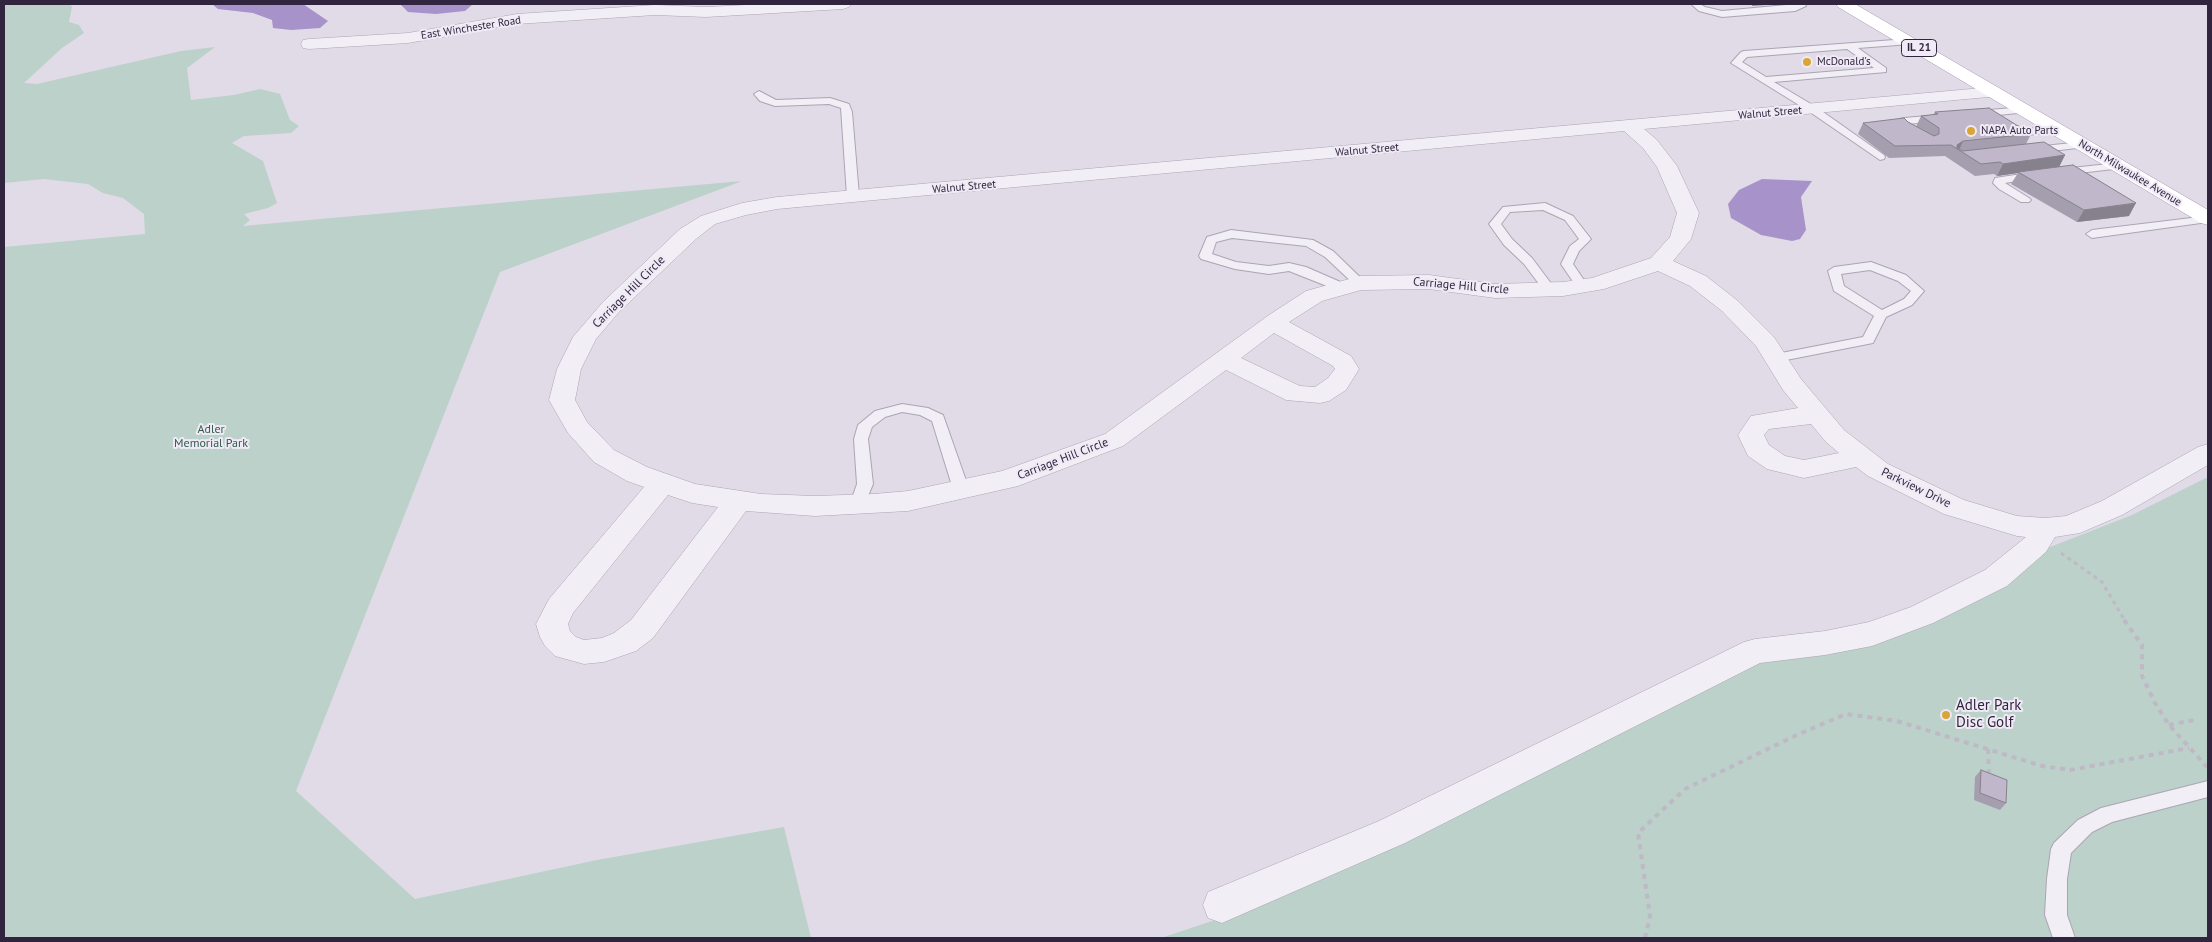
<!DOCTYPE html>
<html>
<head>
<meta charset="utf-8">
<style>
	body { margin:0 }
	#map { position:relative; width:2212px; height:942px; overflow:hidden; background:#e0dbe7; font-family:"PT Sans",sans-serif }
	canvas { display:block }
	.frame { position:absolute; inset:0; border:5px solid #31243e; pointer-events:none }
</style>
</head>
<body>
<div id="map">
<canvas width="2212" height="942"></canvas>
<div class="frame"></div>
</div>
<script>
const context = document.querySelector('canvas').getContext('2d');
context.lineJoin = 'round';
function fillPath(path, color) {
  context.fillStyle = color;
  context.fill(path, 'evenodd');
}
function poly(rows) {
  const path = new Path2D();
  for (const r of rows) {
    path.moveTo(r[0], r[1]);
    for (let i = 2; i < r.length; i += 2) path.lineTo(r[i], r[i + 1]);
  }
  return path;
}
function strokePath(path, color, width, dash) {
  context.strokeStyle = color;
  context.lineWidth = width;
  context.lineCap = dash ? 'butt' : 'round';
  context.setLineDash(dash || []);
  context.stroke(path);
}
function label(font, color, halo, rows, align = 'center') {
  context.font = font + ' "PT Sans",sans-serif';
  context.lineWidth = 4;
  context.setLineDash([]);
  context.textBaseline = 'middle';
  context.strokeStyle = halo;
  context.fillStyle = color;
  for (const [text, x, y, turn = 0] of rows) {
    context.save();
    context.translate(x, y);
    context.rotate((+turn || 0) * Math.PI / 180);
    context.textAlign = isNaN(turn) ? turn : align;
    if (halo) context.strokeText(text, 0, 0);
    context.fillText(text, 0, 0);
    context.restore();
  }
}
const green = poly([
	[4,4,70,4,72,7,69,22,79,25,84,33,62,48,24,83,37,84,181,51,215,47,187,68,191,100,234,95,260,89,280,94,290,120,299,126,291,133,244,136,232,143,263,161,277,203,268,208,244,214,250,220,243,226,742,181,500,272,296,791,415,899,597,860,784,827,811,938,4,938,4,247,145,234,144,214,123,198,103,193,88,184,44,179,4,183],
	[2208,477,2208,938,1161,938,1230,915,1757,656,1870,644,2040,551,2132,515]
]);
const water = poly([
	[212,4,303,4,328,21,320,28,291,30,273,28,272,20,253,13,218,9],
	[400,4,473,4,465,11,436,14,408,12],
	[1762,179,1812,181,1801,197,1806,230,1800,239,1792,241,1761,235,1731,218,1728,204,1739,190]
]);
const pathFar1 = poly([
	[2061,553,2102,582,2125,621]
]);
const path = poly([
	[2124,620,2142,645,2142,676,2155,703,2169,725,2208,768],
	[2169,725,2194,720],
	[1988,749,1989,776],
	[1645,938,1650,916,1638,833,1685,789,1799,734,1846,714,1897,721,2042,766,2070,770,2189,748]
]);
const lane = poly([
	[1691,4,1700,4,1705,7,1722,11,1797,4,1805,4,1806,6,1795,11,1722,17,1699,11,1691,4],
	[1908,39,1913,42,1911,44,1858,48,1886,68,1886,72,1774,82,1816,107,1884,155,1885,157,1884,159,1880,160,1807,110,1731,63,1741,52,1744,51,1908,39],
	[1847,49,1874,68,1766,77,1742,62,1747,57,1847,49],
	[759,91,776,100,830,98,849,104,852,112,859,196,857,198,853,199,847,196,841,108,829,104,775,106,760,101,754,94,759,91],
	[2024,107,2028,108,2028,112,1978,117,1973,114,1978,111,2024,107],
	[1940,115,1944,116,1944,120,1908,124,1918,133,1913,136,1897,124,1900,119,1904,118,1940,115],
	[2009,124,2027,129,2056,126,2061,129,2056,132,2027,135,2005,129,2004,127,2009,124],
	[2082,142,2086,143,2086,147,2034,153,2029,150,2034,147,2082,142],
	[2118,163,2123,166,2122,168,2062,175,2057,172,2062,169,2118,163],
	[2035,172,2040,175,2039,177,2005,183,2029,198,2031,200,2029,202,2021,202,1999,189,1993,183,1995,178,2035,172],
	[1545,203,1573,216,1591,239,1579,251,1573,264,1588,286,1586,289,1578,289,1561,264,1570,246,1579,239,1565,220,1543,210,1510,212,1501,224,1512,239,1532,258,1553,286,1555,289,1549,293,1545,292,1524,264,1504,245,1489,224,1503,207,1545,203],
	[2208,216,2208,222,2092,238,2086,234,2092,230,2208,216],
	[1231,230,1313,240,1333,251,1366,283,1364,286,1356,286,1325,257,1306,246,1232,238,1216,242,1212,254,1236,262,1269,266,1289,263,1306,267,1345,284,1347,287,1345,290,1337,290,1289,271,1269,274,1235,269,1201,259,1199,256,1207,237,1231,230],
	[1871,262,1906,275,1924,291,1912,305,1886,317,1873,343,1776,362,1771,361,1769,358,1771,355,1863,337,1874,316,1834,291,1828,271,1834,267,1871,262],
	[1870,270,1898,281,1911,291,1904,299,1882,310,1844,286,1841,274,1870,270],
	[902,404,928,408,943,415,969,489,966,493,961,494,956,493,953,489,932,421,920,415,902,412,885,417,872,427,868,439,873,484,863,508,858,509,853,508,850,504,857,484,854,439,858,425,875,411,902,404],
	[2208,781,2208,797,2112,822,2092,832,2071,853,2067,879,2067,915,2075,938,2053,938,2045,915,2047,879,2051,849,2054,843,2078,820,2101,808,2208,781]
]);
const street = poly([
	[766,4,851,4,849,7,843,9,706,17,655,15,517,24,408,43,309,49,303,48,301,44,303,40,309,39,408,33,517,14,655,5,706,7,766,4],
	[1993,87,1999,88,2002,92,1999,96,1644,129,1657,140,1677,166,1699,213,1691,239,1673,261,1706,276,1738,301,1774,337,1801,379,1844,430,1888,464,1964,500,2017,516,2045,518,2066,516,2102,501,2198,447,2208,444,2208,465,2122,515,2080,533,2055,537,2046,552,2007,586,1933,623,1872,646,1825,655,1760,663,1405,843,1222,923,1208,918,1203,905,1208,892,1379,821,1744,642,1755,639,1825,631,1869,622,1911,607,1985,570,2026,537,2017,536,1944,514,1868,476,1856,467,1804,478,1767,469,1748,456,1738,435,1751,416,1798,408,1783,390,1756,346,1722,311,1690,286,1658,271,1604,289,1563,296,1495,298,1429,289,1361,290,1322,301,1289,322,1351,356,1359,369,1346,390,1329,401,1320,403,1286,400,1226,370,1123,446,1018,486,908,511,815,516,746,511,653,638,636,651,604,662,584,664,555,656,545,646,540,637,536,624,549,599,644,487,627,481,594,462,568,433,549,400,557,369,573,337,603,302,680,229,701,216,742,203,777,197,1993,87],
	[1624,131,1643,148,1657,167,1677,213,1670,237,1651,258,1592,278,1563,282,1495,284,1429,275,1360,276,1306,291,1269,315,1105,434,1002,471,908,491,874,494,815,496,761,494,695,484,647,467,614,450,587,422,575,400,581,369,596,339,619,312,696,239,715,224,746,215,777,209,1624,131],
	[1274,333,1333,366,1335,369,1328,378,1315,387,1300,386,1241,358,1274,333],
	[1811,424,1826,442,1839,453,1804,460,1785,456,1769,445,1764,435,1769,429,1811,424],
	[668,495,692,503,718,507,631,620,614,633,602,638,584,640,576,637,570,631,568,624,573,613,668,495]
]);
const primary = poly([
	[1836,4,1855,4,2208,210,2208,225,2201,223,1838,7,1836,4]
]);
const wall = poly([
	[1935,112,2031,134,2026,144,2065,155,2059,167,2129,216,2077,222,2011,184,2018,173,1997,176,1994,174,1975,176,1945,156,1889,158,1858,134,1863,123,1908,122,1916,127,1921,116,1933,115],
	[1981,770,2006,803,2000,810,1974,800,1975,777]
]);
const shadedWall = poly([
	[1753,4,1780,4,1752,6],
	[1963,141,1959,150,1956,148,1957,145],
	[2065,155,2059,167,1997,176,2003,164],
	[2136,203,2129,216,2077,222,2084,210]
]);
const building = poly([
	[1989,108,2031,134,1963,141,1957,145,1957,148,1963,151,2044,142,2065,155,2003,164,2000,162,1981,164,1951,145,1895,146,1863,123,1904,118,1908,122,1934,136,1939,134,1939,128,1921,116,1938,114,1935,112,1989,108],
	[2073,165,2136,203,2084,210,2018,172,2073,165],
	[1981,770,2007,780,2006,803,1980,793,1981,770]
]);
const markers = [
	[1807,62,5,"#d8a634"],
	[1971,131,5,"#d8a634"],
	[1946,715,5,"#d8a634"]
];
const farStreetnames = [
	["East Winchester Road",471,28,-9],
	["Walnut Street",1770,113,-5],
	["Walnut Street",1367,150,-5],
	["North Milwaukee Avenue",2130,173,31],
	["Walnut Street",964,187,-5]
];
const shields = [
	[1919,48,35]
];
const shieldNames = [
	["IL 21",1919,48]
];
const farPoinames = [
	["McDonald's",1817,62],
	["NAPA Auto Parts",1981,131]
];
const streetNames = [
	["Carriage Hill Circle",1461,286,5],
	["Carriage Hill Circle",629,292,-45],
	["Carriage Hill Circle",1063,459,-21],
	["Parkview Drive",1916,488,26]
];
const parkNames = [
	["Adler",211,430],
	["Memorial Park",211,444]
];
const nearPoinames = [
	["Adler Park",1956,706],
	["Disc Golf",1956,723]
];
fillPath(green, '#bbd1c9');
fillPath(water, '#a792ca');
strokePath(lane, '#aca4b4', 2);
strokePath(street, '#aca4b4', 1);
strokePath(primary, '#a599b3', 1);
strokePath(pathFar1, '#bfb9c5', 3, [4, 4]);
strokePath(path, '#bfb9c5', 4, [5, 5]);
fillPath(lane, '#f1eef5');
fillPath(street, '#f1eef5');
fillPath(primary, '#fff');
fillPath(wall, '#a59eae');
fillPath(shadedWall, '#86818d');
fillPath(building, '#c0b8ca');
strokePath(building, '#86818d', 1);
for (const [x, y, r, color] of markers) {
  const dot = new Path2D();
  dot.arc(x, y, r, 0, 2 * Math.PI);
  context.fillStyle = color;
  context.fill(dot);
  strokePath(dot, '#efeaf5', 2);
}
label('11px', '#31243e', '#efeaf5', farStreetnames);
for (const [x, y, w] of shields) {
  const box = new Path2D();
  box.roundRect(x - w / 2, y - 8.5, w, 17, 4);
  context.fillStyle = '#efeaf5';
  context.fill(box);
  strokePath(box, '#31243e', 1);
}
label('bold 11px', '#31243e', null, shieldNames);
label('11px', '#31243e', '#efeaf5', farPoinames, 'left');
label('12px', '#31243e', '#efeaf5', streetNames);
label('12px', '#305a4c', '#efeaf5', parkNames);
label('15px', '#31243e', '#efeaf5', nearPoinames, 'left');
</script>
</body>
</html>
